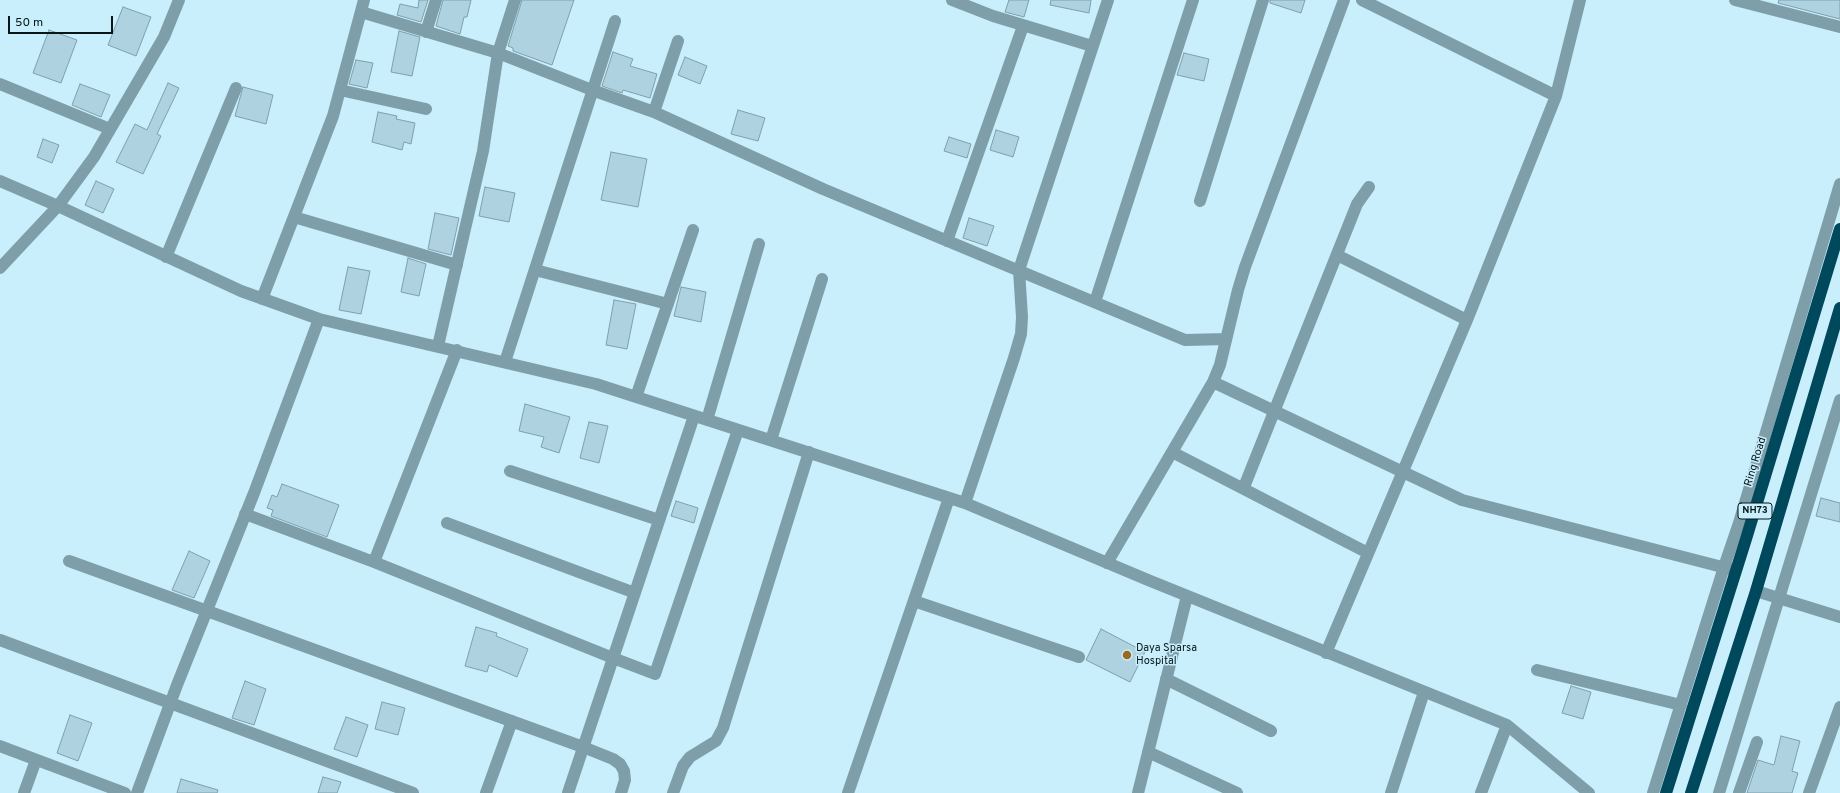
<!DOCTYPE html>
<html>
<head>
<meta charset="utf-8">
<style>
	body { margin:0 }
	#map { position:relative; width:1840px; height:793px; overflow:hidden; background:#c9eefc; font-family:Overpass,sans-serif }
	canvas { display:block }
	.scale { position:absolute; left:8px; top:16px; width:105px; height:18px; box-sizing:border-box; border:2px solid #08161a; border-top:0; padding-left:5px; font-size:12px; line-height:14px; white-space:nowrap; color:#08161a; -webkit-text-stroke:3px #c9eefc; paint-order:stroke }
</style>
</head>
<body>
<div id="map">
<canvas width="1840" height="793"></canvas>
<div class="scale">50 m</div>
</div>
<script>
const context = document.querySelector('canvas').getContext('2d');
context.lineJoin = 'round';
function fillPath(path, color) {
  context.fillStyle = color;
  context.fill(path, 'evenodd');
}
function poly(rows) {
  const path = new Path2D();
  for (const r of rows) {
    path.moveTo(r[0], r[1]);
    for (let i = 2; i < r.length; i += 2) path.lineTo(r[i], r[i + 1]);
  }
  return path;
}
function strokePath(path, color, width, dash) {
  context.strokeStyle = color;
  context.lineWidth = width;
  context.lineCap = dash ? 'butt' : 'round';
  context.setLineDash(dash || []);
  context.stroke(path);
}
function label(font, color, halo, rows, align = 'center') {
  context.font = font + ' Overpass,sans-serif';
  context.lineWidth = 3;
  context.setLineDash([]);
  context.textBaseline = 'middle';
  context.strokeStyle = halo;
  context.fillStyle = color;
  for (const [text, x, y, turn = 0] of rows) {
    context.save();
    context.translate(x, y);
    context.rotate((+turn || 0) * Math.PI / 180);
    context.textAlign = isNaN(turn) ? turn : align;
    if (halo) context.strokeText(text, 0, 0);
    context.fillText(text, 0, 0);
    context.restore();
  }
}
const building = poly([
	[419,0,428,0,421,22,397,15,400,4,418,8,419,0],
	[443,0,471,0,467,17,464,17,460,34,436,26,443,0],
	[522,0,574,0,552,65,513,51,513,48,508,46,522,0],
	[1009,0,1029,0,1024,17,1005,12,1009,0],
	[1051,0,1091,0,1089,13,1050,5,1051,0],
	[1270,0,1305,0,1301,13,1270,3,1270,0],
	[1779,0,1840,0,1840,19,1778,3,1779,0],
	[123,7,151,17,136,56,108,45,123,7],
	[49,30,77,40,61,83,33,73,49,30],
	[399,31,420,37,412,76,391,72,399,31],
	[613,52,633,59,630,66,657,74,650,98,623,90,622,93,602,86,613,52],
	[1184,53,1209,59,1204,81,1177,75,1184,53],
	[685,57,707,66,700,84,678,75,685,57],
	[356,60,373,63,367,88,349,84,356,60],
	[168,83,179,88,157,134,161,136,143,174,116,162,135,124,147,130,168,83],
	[80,84,110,95,101,117,72,105,80,84],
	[243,87,273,95,266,124,235,116,243,87],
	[738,110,765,118,758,141,731,134,738,110],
	[378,112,397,116,396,119,415,123,411,144,404,142,402,150,372,142,378,112],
	[996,130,1019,137,1013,157,990,150,996,130],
	[949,137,971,144,967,158,944,151,949,137],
	[43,139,59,145,52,163,37,157,43,139],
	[611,152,647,159,638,207,601,200,611,152],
	[96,181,114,189,103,213,85,205,96,181],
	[485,187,515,193,509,222,479,216,485,187],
	[435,213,459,218,451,255,428,249,435,213],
	[969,218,994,226,987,246,963,238,969,218],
	[408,258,426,264,419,296,401,292,408,258],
	[348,267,370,271,361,314,339,310,348,267],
	[681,287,706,292,701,322,674,316,681,287],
	[614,300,636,304,627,349,606,345,614,300],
	[525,404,570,417,559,453,541,447,544,437,519,431,525,404],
	[589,422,608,426,599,463,580,458,589,422],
	[282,484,339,505,327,537,271,516,273,510,267,508,272,495,277,497,282,484],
	[1821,498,1840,503,1840,522,1816,516,1821,498],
	[676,501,698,508,694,523,671,516,676,501],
	[189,551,210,561,194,598,172,590,189,551],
	[476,627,497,633,496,636,528,649,517,677,489,665,487,672,465,666,476,627],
	[1101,629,1145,652,1130,682,1086,660,1101,629],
	[245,681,266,689,254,725,232,718,245,681],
	[1571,686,1591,692,1583,719,1562,713,1571,686],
	[382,702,405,708,398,735,375,729,382,702],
	[70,715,92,723,78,761,57,753,70,715],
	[346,717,368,725,357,757,334,749,346,717],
	[1781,736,1800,741,1792,771,1798,773,1792,793,1747,793,1758,760,1774,765,1781,736],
	[323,777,341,782,337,793,318,793,323,777],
	[181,779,218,790,217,793,177,793,181,779]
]);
const minor = poly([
	[952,0,993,16,1092,46],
	[1362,0,1556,96],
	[1735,0,1840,27],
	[361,12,498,53,592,90,654,112,823,189,1185,340,1226,339],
	[426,32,436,0],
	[0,84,110,129],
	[340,90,426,109],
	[654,112,678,41],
	[0,181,58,206,241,291,319,319,596,384,965,503,1148,580,1507,725,1589,793],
	[1200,201,1263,0],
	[294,217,457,265],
	[947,241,1023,26],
	[1337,255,1467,320],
	[166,257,236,88],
	[0,268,58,206,94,157,164,37,179,0],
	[535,270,668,304],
	[262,299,333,116,364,0],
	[1095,302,1193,0],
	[438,346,483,151,498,53,515,0],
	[505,362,615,21],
	[1213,382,1462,500,1730,569],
	[636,397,693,230],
	[707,420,759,244],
	[771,440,822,279],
	[1172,452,1368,553],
	[510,471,659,520],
	[1244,487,1357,204,1369,187],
	[965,503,1014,358,1021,334,1022,317,1019,270,1108,0],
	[245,514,374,562,613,658,655,674,738,430],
	[447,523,635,593],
	[69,561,583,747,613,759,620,764,624,771,625,780,621,793],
	[374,562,457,350],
	[1107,563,1213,382,1220,365,1238,290,1245,267,1344,0],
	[1756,591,1840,617],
	[914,601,1079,657],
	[0,640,413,793],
	[1326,653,1467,320,1556,96,1580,0],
	[1537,670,1681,705],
	[1166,679,1271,731],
	[0,746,125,793],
	[1148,752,1237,793],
	[24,793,36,760],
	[137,793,177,685,254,493,319,319],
	[486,793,512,721],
	[568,793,694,416],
	[673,793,683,766,690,757,716,741,723,728,809,452],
	[848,793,949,498],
	[1138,793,1187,596],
	[1391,793,1424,692],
	[1481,793,1507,725],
	[1653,793,1724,567,1739,523,1840,184],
	[1719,793,1840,400],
	[1739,793,1757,742],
	[1809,793,1840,707]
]);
const highway = poly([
	[1666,793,1746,539,1840,229],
	[1691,793,1756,591,1840,308]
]);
const markers = [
	[1127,655,5,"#9c691e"]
];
const shields = [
	[1755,511,34]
];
const shieldNames = [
	["NH73",1755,511]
];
const streetNames = [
	["Ring Road",1756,462,-73]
];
const poiNames = [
	["Daya Sparsa",1136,649],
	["Hospital",1136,662]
];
fillPath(building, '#aed2e0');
strokePath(building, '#7da0ad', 1);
strokePath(minor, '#7e9eaa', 12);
strokePath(highway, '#00485c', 12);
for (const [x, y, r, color] of markers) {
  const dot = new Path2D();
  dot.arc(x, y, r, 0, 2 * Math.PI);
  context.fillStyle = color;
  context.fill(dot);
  strokePath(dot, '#c9eefc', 1.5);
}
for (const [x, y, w] of shields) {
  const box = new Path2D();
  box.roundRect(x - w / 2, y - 8, w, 16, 3);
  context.fillStyle = '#c9eefc';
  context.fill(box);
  strokePath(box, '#08161a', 1);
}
label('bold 10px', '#08161a', null, shieldNames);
label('11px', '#08161a', '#c9eefc', streetNames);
label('11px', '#08161a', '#c9eefc', poiNames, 'left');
</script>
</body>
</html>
